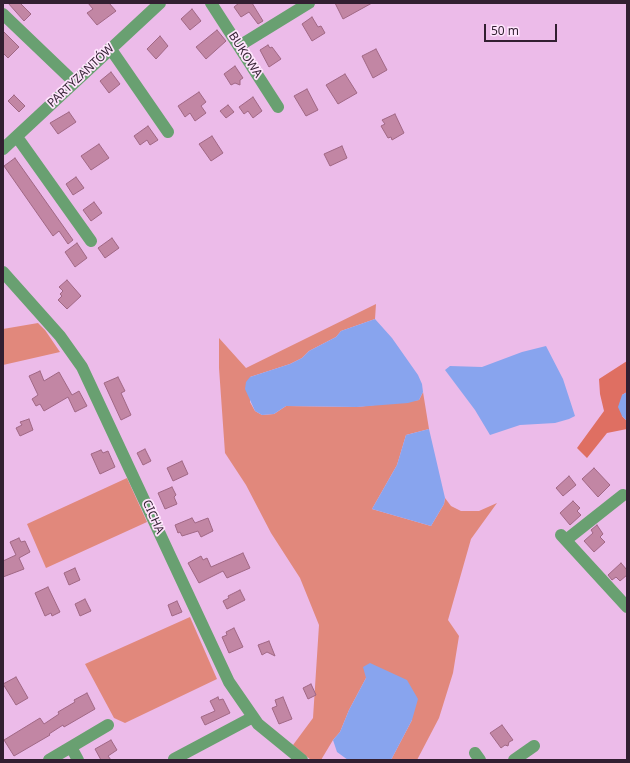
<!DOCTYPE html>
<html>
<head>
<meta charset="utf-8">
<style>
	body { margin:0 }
	#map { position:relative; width:630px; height:763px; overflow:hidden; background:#ecbbe9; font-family:"Noto Sans",sans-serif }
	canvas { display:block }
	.frame { position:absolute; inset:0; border:4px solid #321f31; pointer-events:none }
	.scale { position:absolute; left:484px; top:24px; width:73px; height:18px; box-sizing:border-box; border:2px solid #321f31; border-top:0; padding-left:5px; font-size:12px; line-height:14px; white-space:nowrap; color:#321f31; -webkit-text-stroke:3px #ffe5fd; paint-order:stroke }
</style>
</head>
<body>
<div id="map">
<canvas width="630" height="763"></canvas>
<div class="frame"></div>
<div class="scale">50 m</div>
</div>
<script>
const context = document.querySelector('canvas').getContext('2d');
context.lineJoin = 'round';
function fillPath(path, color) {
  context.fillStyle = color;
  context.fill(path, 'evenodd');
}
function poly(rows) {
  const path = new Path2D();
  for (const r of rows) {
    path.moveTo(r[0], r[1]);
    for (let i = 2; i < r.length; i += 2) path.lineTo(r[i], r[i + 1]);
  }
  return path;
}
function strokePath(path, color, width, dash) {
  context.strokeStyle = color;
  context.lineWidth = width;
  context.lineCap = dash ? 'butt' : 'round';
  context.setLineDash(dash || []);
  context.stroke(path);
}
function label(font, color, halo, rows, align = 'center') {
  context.font = font + ' "Noto Sans",sans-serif';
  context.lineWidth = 3.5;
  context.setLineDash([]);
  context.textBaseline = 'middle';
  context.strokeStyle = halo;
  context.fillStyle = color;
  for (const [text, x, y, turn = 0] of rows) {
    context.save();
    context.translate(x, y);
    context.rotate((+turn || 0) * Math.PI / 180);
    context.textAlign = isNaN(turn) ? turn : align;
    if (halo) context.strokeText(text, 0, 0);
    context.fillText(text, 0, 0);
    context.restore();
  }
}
const green = poly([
	[376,304,375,319,341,331,336,337,309,351,302,358,290,364,250,377,250,402,255,411,262,415,274,414,286,406,357,407,419,400,423,392,429,429,406,435,397,465,372,509,431,526,444,504,445,498,451,506,461,511,479,511,497,503,471,539,448,620,459,636,453,673,439,718,417,760,391,760,412,720,366,678,349,710,340,732,333,740,321,760,311,760,293,745,313,718,319,625,300,578,271,533,246,485,225,453,219,368,219,338,246,368],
	[38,323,45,330,60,352,3,365,3,329],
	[127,478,147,522,46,568,27,524],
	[190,617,217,679,125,723,114,718,85,664]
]);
const forest = poly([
	[627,361,627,392,622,395,622,416,627,421,627,429,607,433,587,458,577,448,604,411,600,394,599,379]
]);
const water = poly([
	[375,319,392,338,418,375,422,384,423,392,419,400,408,403,357,407,286,406,274,414,262,415,255,411,245,389,246,382,250,377,290,364,302,358,309,351,336,337,341,331],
	[546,346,563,379,575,416,569,419,555,423,520,425,490,435,475,410,445,370,450,366,482,367,522,352],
	[627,392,627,421,622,416,618,407,622,395],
	[429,429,445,498,444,504,431,526,372,509,397,465,406,435],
	[370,663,407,680,418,699,412,720,391,760,348,760,337,752,333,740,340,732,349,710,366,678,363,667]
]);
const building = poly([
	[8,3,20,3,31,14,24,21,8,3],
	[88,3,109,3,116,11,97,25,87,13,93,9,88,3],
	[239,3,252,3,263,21,258,24,249,12,241,17,234,7,239,3],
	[335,3,372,3,343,19,335,3],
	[192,9,201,21,190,30,181,19,192,9],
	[312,17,318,27,321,26,325,33,312,41,302,24,312,17],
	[217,30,226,41,206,59,196,47,217,30],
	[3,31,19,47,8,58,3,53,3,31],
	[160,36,168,46,156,59,147,49,160,36],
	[268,45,270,48,272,47,281,59,269,67,260,50,268,45],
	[376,49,387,70,373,78,362,56,376,49],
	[235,66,243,78,240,80,240,85,235,83,231,85,224,74,235,66],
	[111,72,120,84,109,93,100,81,111,72],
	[345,74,357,93,338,104,326,85,345,74],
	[307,89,318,110,306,116,294,96,307,89],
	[199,92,206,102,201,106,206,113,195,121,190,113,185,117,178,106,199,92],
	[14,95,25,106,19,112,8,101,14,95],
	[253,97,262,111,253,118,248,111,244,114,239,107,253,97],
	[228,105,234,112,226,118,220,111,228,105],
	[69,112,76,122,58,134,50,123,69,112],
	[395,114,404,133,392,140,391,137,388,138,381,126,385,124,382,120,395,114],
	[148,126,158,140,150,145,147,140,140,145,134,136,148,126],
	[212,136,223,153,211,161,199,144,212,136],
	[99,144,109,158,91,170,81,156,99,144],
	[342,146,347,158,330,166,324,154,342,146],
	[15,158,73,240,68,244,59,231,53,236,4,166,15,158],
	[76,177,84,188,73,195,66,184,76,177],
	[94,202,102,213,91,221,83,210,94,202],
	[112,238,119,248,105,258,98,248,112,238],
	[77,243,87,258,75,267,65,252,77,243],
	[67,280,81,296,67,309,58,300,62,296,60,294,63,291,59,287,67,280],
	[40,371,44,381,59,372,72,395,79,391,87,406,75,412,68,397,44,411,40,404,36,406,32,399,38,395,29,376,40,371],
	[118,377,125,391,121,393,131,415,121,420,104,383,118,377],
	[29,419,33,430,20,436,16,428,22,425,20,422,29,419],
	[145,449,151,461,143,465,137,453,145,449],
	[101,450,103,453,108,451,115,467,100,474,91,454,101,450],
	[182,461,188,474,173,481,167,468,182,461],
	[594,468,610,485,598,497,582,479,594,468],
	[569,476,576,485,563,496,556,488,569,476],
	[172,487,176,495,174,497,177,504,165,509,158,493,172,487],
	[573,501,580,508,577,511,581,515,570,525,560,513,573,501],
	[192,518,195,523,208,518,213,531,201,537,198,531,182,536,180,532,178,533,175,525,192,518],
	[597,525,603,534,600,537,605,542,594,552,584,541,593,533,591,530,597,525],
	[19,538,21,542,25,541,30,552,19,558,24,569,3,577,3,561,16,555,10,542,19,538],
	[243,553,250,568,227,578,223,571,199,583,188,563,201,556,203,560,207,558,211,567,243,553],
	[621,563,627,570,627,575,620,581,616,577,612,580,608,575,621,563],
	[75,568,80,580,69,585,64,573,75,568],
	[48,587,60,612,52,616,51,613,45,616,35,593,48,587],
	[240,590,245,600,227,609,223,601,229,598,228,596,240,590],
	[85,599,91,611,80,616,75,604,85,599],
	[177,601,182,612,172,616,168,605,177,601],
	[234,628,243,647,229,653,222,637,227,635,226,632,234,628],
	[269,641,275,656,267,652,262,655,258,645,269,641],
	[16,677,28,698,16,705,3,684,16,677],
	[311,684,316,695,308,699,303,688,311,684],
	[87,693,95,709,64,727,63,725,49,734,50,735,14,756,4,740,40,718,44,724,59,714,58,712,75,702,74,700,87,693],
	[218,697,219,700,223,699,230,713,205,725,201,717,215,711,210,701,218,697],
	[283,697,292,719,279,724,272,708,277,706,275,700,283,697],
	[502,725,513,740,509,742,508,746,505,745,501,748,490,733,502,725],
	[111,740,117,750,108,756,111,760,101,760,95,749,111,740]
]);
const minor = poly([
	[211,3,278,107],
	[3,14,74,82],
	[239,46,309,3],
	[110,48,168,132],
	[17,137,91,241],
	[3,149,160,3],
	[3,272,60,336,82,367,229,682,258,724,302,760],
	[561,535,627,607],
	[566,540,623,495],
	[71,747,78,760],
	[475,753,480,760],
	[174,759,253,717],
	[49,760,108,725],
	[514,760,534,746]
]);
const streetNames = [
	["BUKOWA",245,55,57],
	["PARTYZANTÓW",81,76,-43],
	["CICHA",153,517,66]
];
fillPath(green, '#e1887c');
fillPath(forest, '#df6f62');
fillPath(water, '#88a4ee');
fillPath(building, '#c286a4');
strokePath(building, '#a06784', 1);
strokePath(minor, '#69a071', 12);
label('12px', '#321f31', '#ffe5fd', streetNames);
</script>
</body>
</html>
